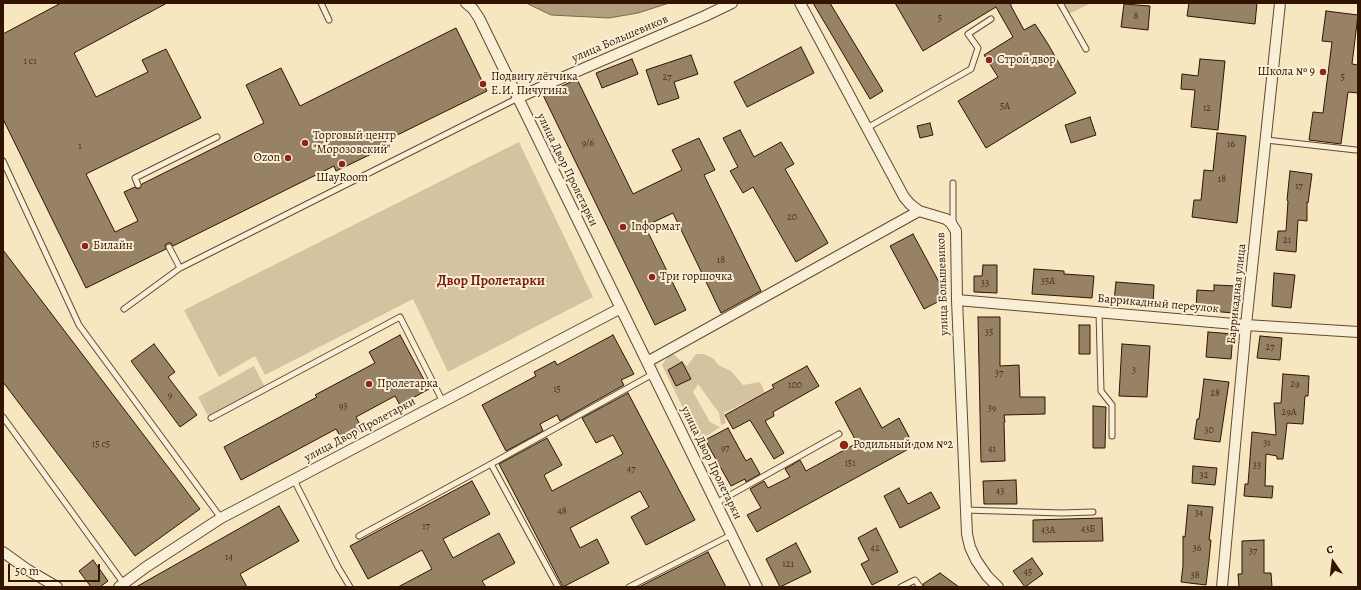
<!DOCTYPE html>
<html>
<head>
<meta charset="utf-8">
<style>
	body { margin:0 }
	#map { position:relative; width:1361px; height:590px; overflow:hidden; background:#f6e7c1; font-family:Alegreya,serif }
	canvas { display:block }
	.frame { position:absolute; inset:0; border:4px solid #321401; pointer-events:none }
	.north { position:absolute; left:1313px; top:542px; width:40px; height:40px; -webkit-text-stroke:3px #f9efd7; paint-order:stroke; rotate:346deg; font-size:11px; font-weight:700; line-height:16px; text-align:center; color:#321401 }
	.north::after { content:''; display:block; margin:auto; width:14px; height:18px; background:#321401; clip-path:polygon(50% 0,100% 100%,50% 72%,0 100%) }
	.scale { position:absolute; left:8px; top:564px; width:92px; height:18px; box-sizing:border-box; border:2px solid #321401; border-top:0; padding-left:5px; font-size:12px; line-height:14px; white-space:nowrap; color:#321401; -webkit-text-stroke:3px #f9efd7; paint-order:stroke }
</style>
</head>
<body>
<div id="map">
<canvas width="1361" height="590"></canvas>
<div class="frame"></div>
<div class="north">С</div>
<div class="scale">50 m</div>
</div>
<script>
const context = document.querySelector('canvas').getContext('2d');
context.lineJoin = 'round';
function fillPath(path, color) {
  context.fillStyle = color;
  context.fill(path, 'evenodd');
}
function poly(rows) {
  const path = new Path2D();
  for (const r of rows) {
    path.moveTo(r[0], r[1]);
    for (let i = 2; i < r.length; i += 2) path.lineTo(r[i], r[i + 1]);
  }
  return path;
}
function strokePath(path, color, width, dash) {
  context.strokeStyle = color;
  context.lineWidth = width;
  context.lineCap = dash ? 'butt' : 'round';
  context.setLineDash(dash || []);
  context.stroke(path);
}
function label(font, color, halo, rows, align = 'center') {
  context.font = font + ' Alegreya,serif';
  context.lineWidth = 4;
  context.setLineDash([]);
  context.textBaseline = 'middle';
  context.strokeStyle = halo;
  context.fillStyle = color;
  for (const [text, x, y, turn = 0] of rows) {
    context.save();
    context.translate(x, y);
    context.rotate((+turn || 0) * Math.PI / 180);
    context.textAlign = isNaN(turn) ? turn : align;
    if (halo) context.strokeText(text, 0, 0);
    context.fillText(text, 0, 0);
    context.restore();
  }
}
const green = poly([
	[1063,3,1091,3,1073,12,1069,13],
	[519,142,593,297,448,372,413,299,265,375,255,356,219,377,184,310],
	[671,352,687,366,696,354,704,354,714,359,718,365,731,371,743,385,760,382,765,393,724,413,726,423,721,425,719,413,698,384,693,392,710,422,720,427,699,441,662,365],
	[254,366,265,387,209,418,198,397]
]);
const water = poly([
	[526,3,669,3,638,13,609,18,551,15,526,3]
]);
const building = poly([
	[61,3,167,3,74,53,96,97,148,72,142,60,166,49,201,118,86,174,115,232,138,221,124,192,135,187,137,189,140,188,142,184,264,123,246,85,281,68,300,106,456,28,487,91,385,141,388,146,336,171,334,166,173,246,171,243,168,243,165,245,166,249,86,288,3,119,3,34,61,3],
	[813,3,830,3,883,91,870,99,813,3],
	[895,3,1011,3,1011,6,1024,30,1035,24,1048,44,1076,93,986,148,958,101,998,77,984,55,1013,37,996,7,923,51,895,3],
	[1189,3,1257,3,1255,24,1187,16,1189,3],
	[1124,4,1150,6,1148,30,1121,27,1124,4],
	[1326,11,1358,15,1352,64,1358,65,1358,93,1348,92,1341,144,1309,140,1313,112,1323,113,1332,42,1322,41,1326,11],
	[801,47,814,73,747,107,734,82,801,47],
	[691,55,698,74,674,82,679,98,658,105,646,70,691,55],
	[632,59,638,74,602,88,596,73,632,59],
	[1200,59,1225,61,1218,130,1191,127,1195,90,1181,89,1182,74,1198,76,1200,59],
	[577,79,633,194,682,170,672,150,699,138,715,170,704,175,761,291,721,313,673,213,645,226,686,310,655,325,543,95,577,79],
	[1090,117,1096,135,1071,143,1065,125,1090,117],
	[930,123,933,135,920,138,917,126,930,123],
	[740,130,754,157,781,142,794,164,785,169,828,243,796,262,753,187,743,193,730,171,738,167,723,138,740,130],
	[1217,133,1246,136,1237,223,1192,217,1194,200,1201,200,1204,170,1213,171,1217,133],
	[1290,171,1312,174,1308,203,1307,202,1307,221,1298,220,1296,252,1276,250,1278,231,1286,231,1288,201,1287,200,1290,171],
	[913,234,947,297,924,309,890,246,913,234],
	[3,250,200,509,135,556,3,382,3,250],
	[983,265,997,265,997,293,974,292,974,276,982,276,983,265],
	[1034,269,1064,271,1064,274,1094,276,1092,298,1032,294,1034,269],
	[1274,273,1295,275,1291,308,1272,306,1274,273],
	[1116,282,1154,285,1153,305,1114,301,1116,282],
	[1214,285,1237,286,1235,313,1196,310,1197,290,1214,291,1214,285],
	[978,317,1000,317,1000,366,1019,365,1020,397,1045,397,1045,414,1004,415,1005,422,1004,422,1005,461,981,462,978,317],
	[1079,325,1090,325,1090,354,1079,354,1079,325],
	[1208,332,1233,334,1231,359,1206,357,1208,332],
	[400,335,429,389,400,405,395,396,356,417,363,430,343,441,336,429,241,480,224,447,317,397,315,395,375,363,369,352,400,335],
	[613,335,634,374,621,380,624,385,560,421,557,415,540,424,543,431,506,451,482,405,536,376,534,372,555,361,557,365,613,335],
	[1260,336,1282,338,1280,360,1257,358,1260,336],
	[154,344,175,372,168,377,197,415,180,427,131,361,154,344],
	[1122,344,1150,346,1147,397,1119,396,1122,344],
	[682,362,691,379,676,386,668,370,682,362],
	[807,366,819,386,773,412,774,416,765,421,784,453,774,459,750,420,733,429,725,415,774,388,772,385,807,366],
	[1283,374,1309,376,1308,396,1305,396,1303,424,1287,423,1283,459,1277,459,1277,456,1266,454,1265,486,1273,486,1272,498,1244,496,1245,484,1248,484,1252,432,1276,435,1274,403,1281,403,1283,374],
	[1204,379,1229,382,1220,442,1194,439,1197,419,1199,419,1204,379],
	[860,388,882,428,899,418,914,446,757,532,747,515,761,508,750,489,764,481,768,488,790,477,785,469,800,460,806,471,857,443,835,402,860,388],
	[628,393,695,520,646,545,631,517,649,507,640,491,570,528,580,548,597,539,609,563,563,587,499,464,547,438,562,465,544,475,552,491,623,454,613,435,596,443,582,418,628,393],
	[1093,406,1106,407,1105,448,1093,448,1093,406],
	[728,428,746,461,751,458,760,474,746,482,745,479,731,486,705,440,728,428],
	[1193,466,1217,468,1215,485,1192,483,1193,466],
	[1016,480,1017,504,984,504,983,481,1016,480],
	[472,481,490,514,443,539,453,558,499,533,515,563,482,581,486,587,398,587,432,569,422,550,368,579,350,546,472,481],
	[899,488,908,504,931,492,940,508,900,528,884,496,899,488],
	[1188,505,1213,507,1209,540,1211,540,1209,560,1206,585,1181,582,1183,566,1183,536,1185,537,1188,505],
	[279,506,299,541,240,574,247,587,136,587,279,506],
	[1102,518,1103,541,1033,542,1033,520,1102,518],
	[876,528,898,572,872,585,861,564,869,560,858,538,876,528],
	[1264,540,1264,573,1271,573,1272,587,1239,587,1238,574,1242,574,1242,541,1264,540],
	[796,543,811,572,780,587,766,559,796,543],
	[708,552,726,587,639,587,708,552],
	[1032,558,1043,574,1025,587,1013,571,1032,558],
	[93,560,108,581,100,587,91,587,79,571,93,560],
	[940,573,959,587,924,587,923,584,940,573]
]);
const service = poly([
	[321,3,329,20],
	[1060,3,1086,49],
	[867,128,971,69,978,48,968,34,991,19],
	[1266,140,1356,150],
	[3,161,79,325,221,518],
	[953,183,953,224],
	[138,185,135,178,217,137],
	[169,247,180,268],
	[124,309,180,268,518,98],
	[1099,312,1101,391,1112,405,1112,436],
	[3,417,124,584],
	[211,418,400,317,443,402],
	[294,480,338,567,350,587],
	[716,503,839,434],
	[965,510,1062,513,1093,512],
	[359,536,491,464],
	[558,587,491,464,653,374],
	[629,587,731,535],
	[901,587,915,580,920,587]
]);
const minor = poly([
	[466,3,473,9,479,18,757,587],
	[800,3,904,197,910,204,919,211,946,219,951,223,956,231,957,300,967,534,970,547,976,560,987,576,998,587],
	[518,98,550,83,705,16,732,3],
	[957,300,1246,325,1358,332],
	[647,362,919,211],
	[3,552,28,570,57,587],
	[119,587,146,567,221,518,621,308],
	[1222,587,1246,325,1280,3]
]);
const markers = [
	[989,60,4,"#8f2418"],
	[1323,72,4,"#8f2418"],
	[483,84,4,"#8f2418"],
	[305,143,4,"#8f2418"],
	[288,158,4,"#8f2418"],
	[342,164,4,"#8f2418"],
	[623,227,4,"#8f2418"],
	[85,246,4,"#8f2418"],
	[652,277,4,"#8f2418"],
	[369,384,4,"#8f2418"],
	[844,445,5,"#8f2418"]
];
const numberNames = [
	["8",1136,17],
	["5",940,19],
	["1 с1",30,62],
	["27",667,78],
	["5",1343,78],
	["5А",1005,107],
	["12",1207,109],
	["9/6",588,144],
	["16",1231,145],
	["1",80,147],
	["18",1222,180],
	["17",1299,187],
	["20",792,218],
	["21",1287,241],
	["18",721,261],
	["35А",1048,282],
	["33",985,284],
	["35",989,333],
	["27",1270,348],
	["3",1134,371],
	["37",999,374],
	["29",1295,385],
	["100",795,386],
	["15",557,390],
	["28",1215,394],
	["9",170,396],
	["93",343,407],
	["39",992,409],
	["29А",1289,413],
	["30",1209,431],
	["31",1267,444],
	["15 с5",101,445],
	["97",725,449],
	["41",992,450],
	["151",850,464],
	["33",1257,466],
	["47",631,470],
	["32",1204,476],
	["43",1000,492],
	["48",562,512],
	["34",1199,514],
	["17",426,527],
	["43Б",1088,530],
	["43А",1048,531],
	["42",875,549],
	["36",1197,549],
	["37",1253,552],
	["14",229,558],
	["121",788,565],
	["45",1028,573],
	["38",1195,576]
];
const streetNames = [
	["улица Большевиков",620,39,-23],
	["улица Двор Пролетарки",567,170,64],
	["улица Большевиков",943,284,-92],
	["Баррикадная улица",1237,294,-84],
	["Баррикадный переулок",1158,304,5],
	["улица Двор Пролетарки",360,430,-28],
	["улица Двор Пролетарки",711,463,64]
];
const poiNames = [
	["Строй двор",997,60],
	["Школа № 9",1315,72,"right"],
	["Подвигу лётчика",491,77],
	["Е.И. Пичугина",491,91],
	["Торговый центр",313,136],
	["\"Морозовский\"",313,150],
	["Ozon",280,158,"right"],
	["ШауRoom",342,178,"center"],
	["Inформат",631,227],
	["Билайн",93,246],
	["Три горшочка",660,277],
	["Пролетарка",377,384],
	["Родильный дом №2",853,445]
];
const quarterNames = [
	["Двор Пролетарки",491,282]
];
fillPath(green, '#d5c3a0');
fillPath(water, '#b39f80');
strokePath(water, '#7f674d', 1);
fillPath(building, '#988265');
strokePath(building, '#321401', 1);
strokePath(service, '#634931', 7);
strokePath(minor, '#634931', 12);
strokePath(service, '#f9efd7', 5);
strokePath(minor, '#f9efd7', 10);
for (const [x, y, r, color] of markers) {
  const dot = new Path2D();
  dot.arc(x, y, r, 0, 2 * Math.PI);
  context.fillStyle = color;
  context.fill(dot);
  strokePath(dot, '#f9efd7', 1.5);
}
label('10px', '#4c301a', null, numberNames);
label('12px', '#321401', '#f9efd7', streetNames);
label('12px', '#321401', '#f9efd7', poiNames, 'left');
label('bold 14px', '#7a1f14', '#f9efd7', quarterNames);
</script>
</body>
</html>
